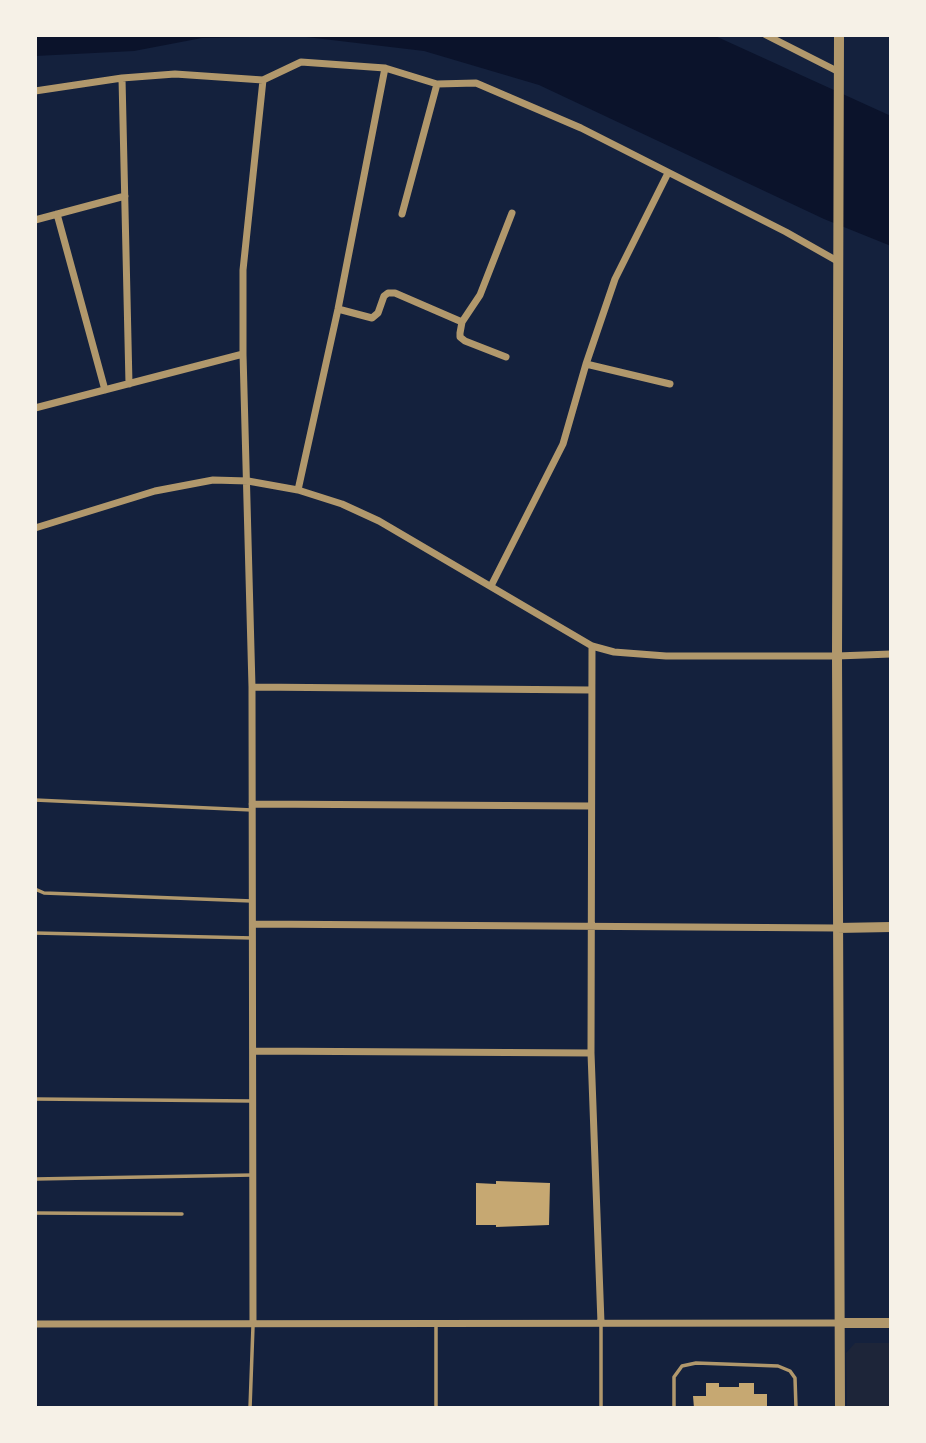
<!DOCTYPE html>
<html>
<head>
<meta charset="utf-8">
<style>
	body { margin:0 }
	#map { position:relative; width:926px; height:1443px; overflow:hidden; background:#14213d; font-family:"Fira Sans",sans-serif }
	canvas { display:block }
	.frame { position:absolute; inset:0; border:37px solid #f6f1e7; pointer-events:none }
</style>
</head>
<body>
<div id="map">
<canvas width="926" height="1443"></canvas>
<div class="frame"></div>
</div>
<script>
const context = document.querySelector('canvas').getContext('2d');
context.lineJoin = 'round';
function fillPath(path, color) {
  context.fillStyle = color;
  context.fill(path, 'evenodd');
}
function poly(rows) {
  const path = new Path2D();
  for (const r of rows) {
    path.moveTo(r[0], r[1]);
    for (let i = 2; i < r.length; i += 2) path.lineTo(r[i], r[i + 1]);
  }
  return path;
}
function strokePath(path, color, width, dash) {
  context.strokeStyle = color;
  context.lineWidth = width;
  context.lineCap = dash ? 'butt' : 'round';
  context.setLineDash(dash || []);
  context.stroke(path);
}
const green = poly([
	[855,1343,891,1343,891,1408,847,1408,846,1353]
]);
const water = poly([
	[35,35,713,35,891,116,891,246,824,219,539,85,424,51,298,36,202,38,134,51,35,56]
]);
const building = poly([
	[496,1181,550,1183,549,1225,496,1227,496,1225,476,1225,476,1183,496,1184],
	[706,1383,719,1383,719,1387,739,1387,739,1383,754,1383,754,1394,767,1394,767,1408,694,1408,693,1396,706,1396]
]);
const service = poly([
	[35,800,252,810],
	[35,889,44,893,252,901],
	[35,933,253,938],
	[35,1099,251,1101],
	[35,1179,253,1175],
	[35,1213,182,1214],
	[436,1323,436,1408],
	[601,1325,601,1408],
	[250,1408,253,1326],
	[674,1408,674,1377,682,1366,696,1363,778,1366,790,1371,795,1378,796,1408]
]);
const minor = poly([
	[766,35,839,72],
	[122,78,129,384],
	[35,91,122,78,175,74,263,80,301,62,385,68,437,84,476,83,581,128,786,232,839,262],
	[57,214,105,390],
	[402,214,437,84],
	[35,220,125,196],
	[338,309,372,318,378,313,384,296,388,293,395,293,462,322],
	[506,357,465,341,460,337,460,333,462,322,480,295,512,213],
	[586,364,670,384],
	[35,408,243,354],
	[298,490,338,309,385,68],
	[35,528,155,491,213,480,248,481,298,490,342,504,379,521,592,646,614,652,666,656,837,656,891,654],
	[491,586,563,444,586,364,615,279,668,173],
	[592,646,591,1053,601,1323],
	[252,687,591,690],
	[252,804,591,806],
	[254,924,837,928],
	[254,1051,591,1053],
	[35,1324,841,1323],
	[253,1324,252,687,243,354,243,270,263,80]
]);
const tertiary = poly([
	[839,35,837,656,840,1408],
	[837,928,891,927],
	[841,1323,891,1323]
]);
fillPath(green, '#1d2539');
fillPath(water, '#0b132b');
fillPath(building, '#c6a872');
strokePath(service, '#b1986c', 3.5);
strokePath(minor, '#b1986c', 7);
strokePath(tertiary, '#b1986c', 10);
</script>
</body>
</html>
